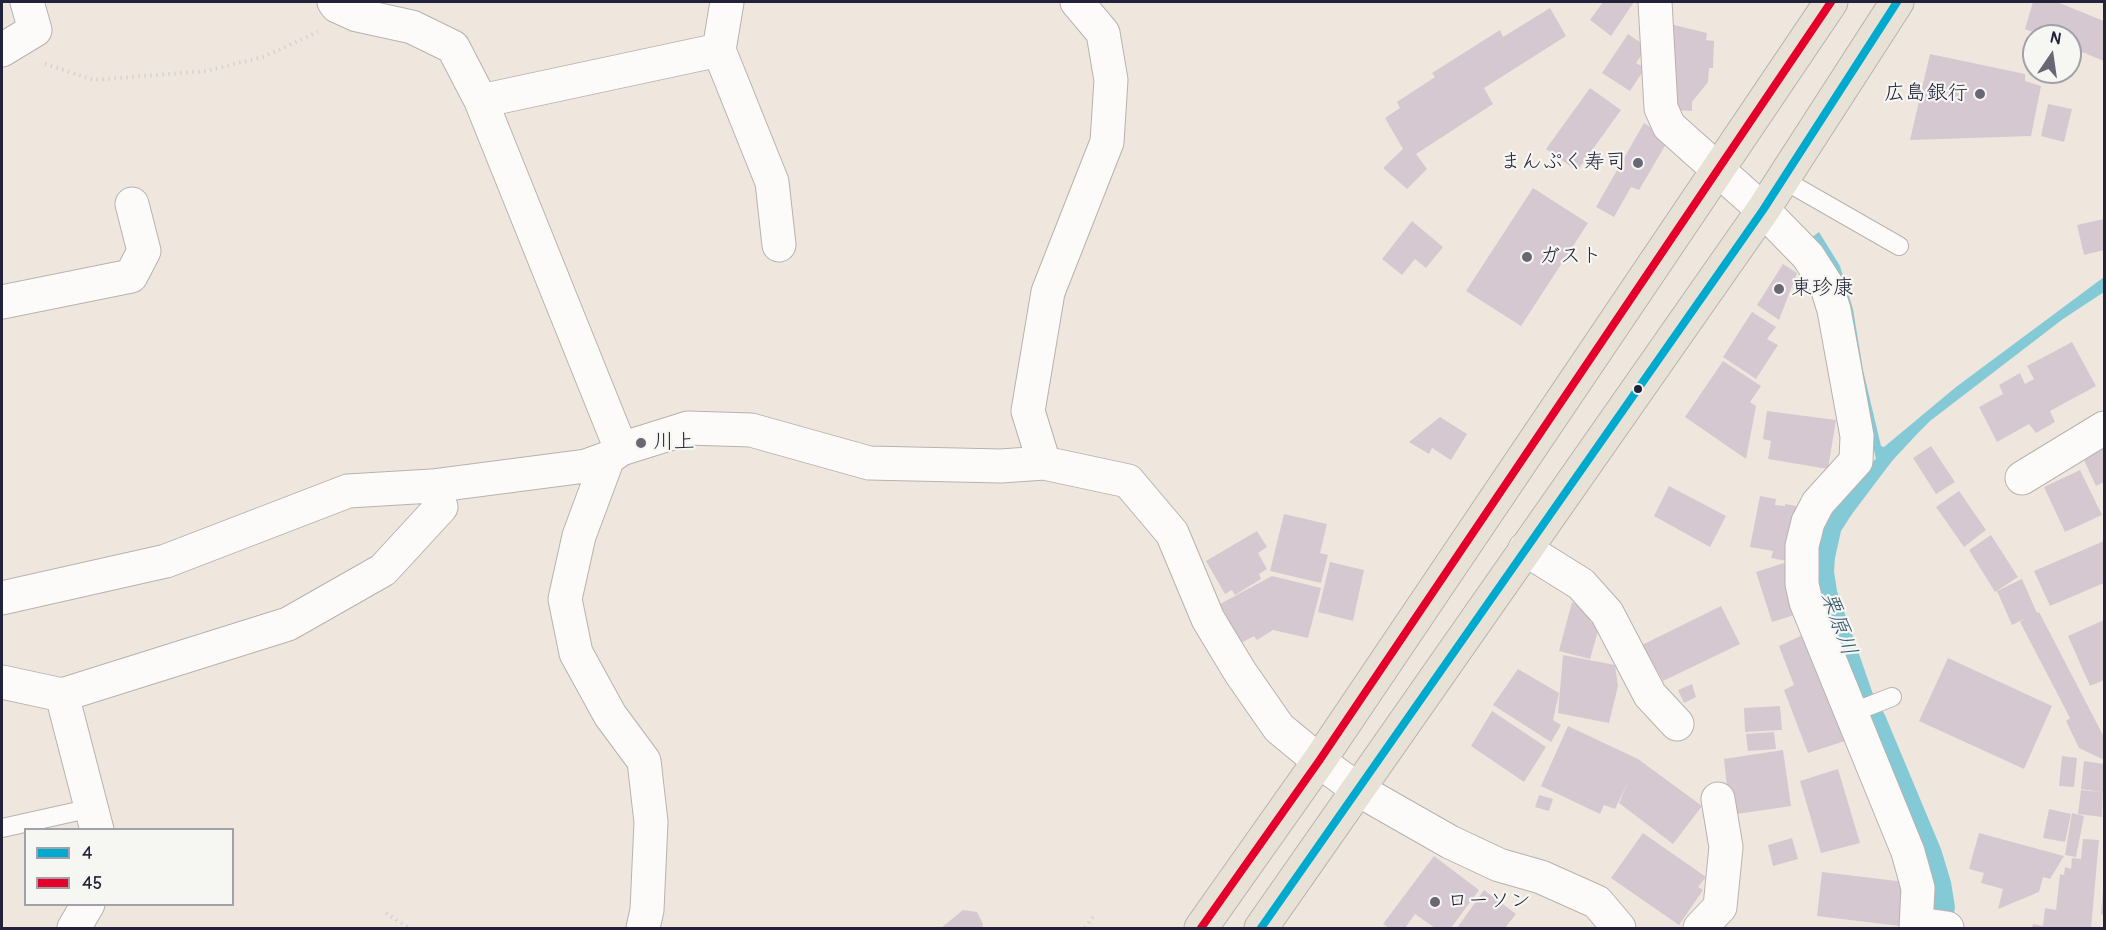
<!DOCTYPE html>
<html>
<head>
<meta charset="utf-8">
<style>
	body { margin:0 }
	#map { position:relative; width:2106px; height:930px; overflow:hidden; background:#efe7de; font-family:Pangolin,sans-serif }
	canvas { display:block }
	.frame { position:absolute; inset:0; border:3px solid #22223b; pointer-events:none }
	.legend { position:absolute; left:24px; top:828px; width:210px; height:78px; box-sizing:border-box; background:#f6f6f2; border:2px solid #a1a1a9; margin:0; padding:8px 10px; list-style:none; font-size:18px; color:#22223b }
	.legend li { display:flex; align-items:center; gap:12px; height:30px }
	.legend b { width:30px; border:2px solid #a1a1a9 }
	.north { position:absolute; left:2022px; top:24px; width:60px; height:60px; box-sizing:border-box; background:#f6f6f2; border:2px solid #a1a1a9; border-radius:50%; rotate:13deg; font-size:16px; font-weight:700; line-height:24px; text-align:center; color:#22223b }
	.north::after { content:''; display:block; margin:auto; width:21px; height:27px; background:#6a6774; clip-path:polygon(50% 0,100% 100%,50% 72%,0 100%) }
</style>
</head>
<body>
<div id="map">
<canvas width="2106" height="930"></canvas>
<div class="frame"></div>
<ul class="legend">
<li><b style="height:8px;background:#00a9ce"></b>4</li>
<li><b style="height:8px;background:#e4002b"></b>45</li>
</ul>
<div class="north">N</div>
</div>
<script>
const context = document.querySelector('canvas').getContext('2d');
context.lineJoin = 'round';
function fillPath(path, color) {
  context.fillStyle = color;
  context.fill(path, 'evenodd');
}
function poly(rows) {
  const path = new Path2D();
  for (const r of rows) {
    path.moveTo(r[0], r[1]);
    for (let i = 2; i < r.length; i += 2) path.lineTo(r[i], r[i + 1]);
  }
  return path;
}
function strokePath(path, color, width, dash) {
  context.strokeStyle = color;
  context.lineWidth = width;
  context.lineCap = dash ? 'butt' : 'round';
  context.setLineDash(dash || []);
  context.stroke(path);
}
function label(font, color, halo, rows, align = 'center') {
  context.font = font + ' Pangolin,"Klee One",sans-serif';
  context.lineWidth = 4.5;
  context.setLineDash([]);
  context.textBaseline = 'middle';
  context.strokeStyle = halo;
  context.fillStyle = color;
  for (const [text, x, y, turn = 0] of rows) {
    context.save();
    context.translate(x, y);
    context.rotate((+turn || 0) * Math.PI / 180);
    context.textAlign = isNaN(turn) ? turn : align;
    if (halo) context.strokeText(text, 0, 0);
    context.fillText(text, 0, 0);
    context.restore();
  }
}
const water = poly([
	[1819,232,1840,266,1853,309,1863,370,1881,446,1884,447,1956,387,2104,277,2104,292,2063,319,1930,421,1917,434,1892,461,1852,514,1841,531,1835,558,1834,571,1837,591,1874,697,1885,715,1941,849,1951,882,1955,907,1952,928,1929,928,1818,598,1813,556,1820,531,1833,502,1862,470,1876,459,1855,367,1808,240]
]);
const building = poly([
	[1603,2,1634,2,1611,36,1590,20],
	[2033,2,2057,2,2104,21,2104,61,2070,47,2070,36,2043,36,2025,29],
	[1550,8,1566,36,1484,88,1493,104,1416,154,1427,169,1407,189,1383,168,1403,149,1385,118,1400,108,1397,102,1435,77,1432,73,1500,30,1503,37],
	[1670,24,1707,33,1706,40,1714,41,1713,68,1709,68,1708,82,1692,102,1692,111,1675,110],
	[1628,34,1647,47,1636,63,1645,68,1630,91,1602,73],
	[1930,54,2025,74,2025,81,2041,86,2031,136,1910,140],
	[1590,88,1621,110,1577,171,1546,149],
	[2048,104,2072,109,2064,142,2041,136],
	[1644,123,1669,139,1639,190,1631,187,1614,217,1596,207],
	[1533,188,1588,223,1521,326,1466,291],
	[2104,219,2104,250,2084,255,2077,225],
	[1412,221,1443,247,1426,268,1415,259,1402,275,1382,259],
	[1783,264,1797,273,1779,320,1757,305],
	[1752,312,1776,327,1767,339,1778,345,1756,379,1723,357],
	[2072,342,2096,386,2050,411,2055,422,2036,433,2029,424,1997,442,1979,407,2003,394,1999,385,2020,373,2025,384,2034,379,2027,366],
	[1723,361,1761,386,1750,402,1756,406,1746,459,1685,417],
	[1767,411,1836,420,1828,469,1768,459,1771,441,1763,439],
	[1440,417,1467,434,1451,460,1432,448,1429,454,1409,442],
	[1931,446,1955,482,1936,494,1913,458],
	[2104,448,2104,482,2096,486,2083,458],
	[2080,470,2102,515,2065,532,2044,487],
	[1669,486,1726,516,1710,547,1654,516],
	[1959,491,1986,530,1964,547,1936,507],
	[1760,496,1776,499,1775,505,1785,506,1785,504,1802,507,1792,562,1771,558,1773,551,1750,547],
	[1284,514,1327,524,1320,553,1328,555,1321,583,1270,571],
	[1257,531,1267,547,1258,553,1267,569,1259,574,1261,579,1235,595,1232,590,1225,594,1206,561],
	[1991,535,2018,577,1995,592,1969,550],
	[2104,541,2104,583,2050,606,2034,571],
	[1330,562,1364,570,1353,621,1318,612],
	[1787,562,1804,612,1772,622,1756,572],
	[1272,576,1321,588,1308,638,1273,630,1257,640,1254,636,1241,643,1220,604],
	[2022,579,2037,613,2039,612,2104,737,2104,758,2102,759,2079,748,2066,721,2070,718,2020,622,2026,618,2012,625,1997,591],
	[1572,602,1593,614,1590,622,1600,624,1590,659,1559,651],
	[1721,606,1740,644,1663,681,1642,645],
	[2104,620,2104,680,2090,686,2068,636],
	[1807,633,1848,740,1808,753,1784,690,1794,685,1779,646],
	[1563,655,1615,665,1618,686,1609,723,1558,713],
	[1948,658,2052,706,2024,769,1919,721],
	[1518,669,1559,693,1553,720,1561,725,1551,742,1493,705],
	[1692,684,1696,697,1684,703,1678,690],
	[1780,706,1782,730,1745,732,1744,708],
	[1492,711,1546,747,1524,782,1471,746],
	[1568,726,1638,759,1702,806,1673,844,1619,803,1628,782,1615,809,1604,805,1600,814,1541,786],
	[1774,732,1776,749,1748,751,1746,734],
	[1783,750,1791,806,1730,815,1724,759],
	[2062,756,2077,758,2074,787,2059,786],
	[2084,761,2104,764,2102,817,2078,814,2081,790,2102,792,2081,789],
	[1838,769,1860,843,1821,853,1800,781],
	[1539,795,1553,799,1549,811,1535,807],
	[2049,809,2071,814,2065,842,2043,838],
	[2072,813,2084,816,2076,857,2065,855],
	[1643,833,1706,877,1698,887,1703,890,1679,925,1611,878],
	[1979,833,2064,856,2050,879,2043,877,2039,892,1998,909,2003,889,1981,883,1984,873,1969,869],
	[1792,838,1798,859,1773,866,1768,845],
	[2083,839,2099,840,2091,928,2032,928,2033,924,2043,926,2045,908,2056,910,2060,874,2064,875,2065,867,2071,869,2072,858,2081,859],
	[1434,856,1479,890,1451,928,1435,928,1415,914,1405,928,1389,928,1383,924],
	[1822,872,1905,882,1900,926,1817,916],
	[1484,890,1516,914,1505,928,1457,928],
	[2103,890,2104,890,2104,915,2101,914],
	[963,910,977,912,983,924,982,928,941,928]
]);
const path = poly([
	[45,64,94,80,206,71,263,57,318,32],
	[386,913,409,928],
	[1085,928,1093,917]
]);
const lane = poly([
	[1782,179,1899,246],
	[1851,713,1892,697],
	[2,828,92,808]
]);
const street = poly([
	[334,2,337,6,357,15,412,27,453,47,481,101,621,449],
	[727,2,719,50,772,182,779,245],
	[1655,2,1661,108,1669,126,1763,210,1808,256,1826,284,1834,310,1857,436,1856,461,1818,503,1808,522,1802,546,1802,584,1806,602,1908,852,1918,888,1916,928],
	[2,50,35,30,27,2],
	[481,101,719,50],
	[2,302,131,276,144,251,132,204],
	[608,458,579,536,565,599,576,653,610,715,644,761,651,822,647,910,643,928],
	[1044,463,1028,411,1048,292,1107,142,1111,80,1103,33,1077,2],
	[2022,478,2104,428],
	[1525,549,1581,584,1607,613,1650,695,1677,724],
	[2,598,166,561,348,491,432,486,586,466,608,458,621,449,688,428,751,430,869,463,1001,466,1044,463,1128,481,1172,533,1208,619,1240,672,1279,728,1319,761,1357,789,1450,842,1499,865,1541,877,1597,902,1619,928],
	[2,682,62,695,97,830],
	[62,695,288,624,383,570,441,507,432,486],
	[1918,924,1947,928],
	[74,928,88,904],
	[1700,928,1720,907,1726,847,1718,799]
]);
const highway = poly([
	[1201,928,1319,761,1831,2],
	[1261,928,1763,210,1897,2]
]);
const bus1 = poly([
	[1261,928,1763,210,1897,2]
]);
const bus2 = poly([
	[1201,928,1319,761,1831,2]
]);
const markers = [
	[1980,94,6,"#6a6774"],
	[1638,163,6,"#6a6774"],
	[1527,257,6,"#6a6774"],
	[1779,289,6,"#6a6774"],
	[1638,389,5,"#22223b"],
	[641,443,6,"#6a6774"],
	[1435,902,6,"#6a6774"]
];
const poiNames = [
	["広島銀行",1968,94,"right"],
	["まんぷく寿司",1626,163,"right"],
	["ガスト",1539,257],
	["東珍康",1791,289],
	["川上",653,443],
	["ローソン",1447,902]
];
const waterNames = [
	["栗原川",1838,624,70]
];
fillPath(water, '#84cad6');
fillPath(building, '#d6c8d0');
strokePath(lane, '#b7b2af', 20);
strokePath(street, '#b7b2af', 35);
strokePath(highway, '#b7b2af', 35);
strokePath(path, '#d5d3d2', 4, [1.5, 4.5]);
strokePath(lane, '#fdfbfa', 18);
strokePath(street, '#fdfbfa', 33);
strokePath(highway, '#e8e2d6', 33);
strokePath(bus1, '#00a9ce', 8);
strokePath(bus2, '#e4002b', 8);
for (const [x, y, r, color] of markers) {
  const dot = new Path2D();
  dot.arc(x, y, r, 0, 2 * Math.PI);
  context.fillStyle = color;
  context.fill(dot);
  strokePath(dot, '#f6f6f2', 2);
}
label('21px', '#22223b', '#f6f6f2', poiNames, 'left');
label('italic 22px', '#345970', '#f6f6f2', waterNames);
</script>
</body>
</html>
